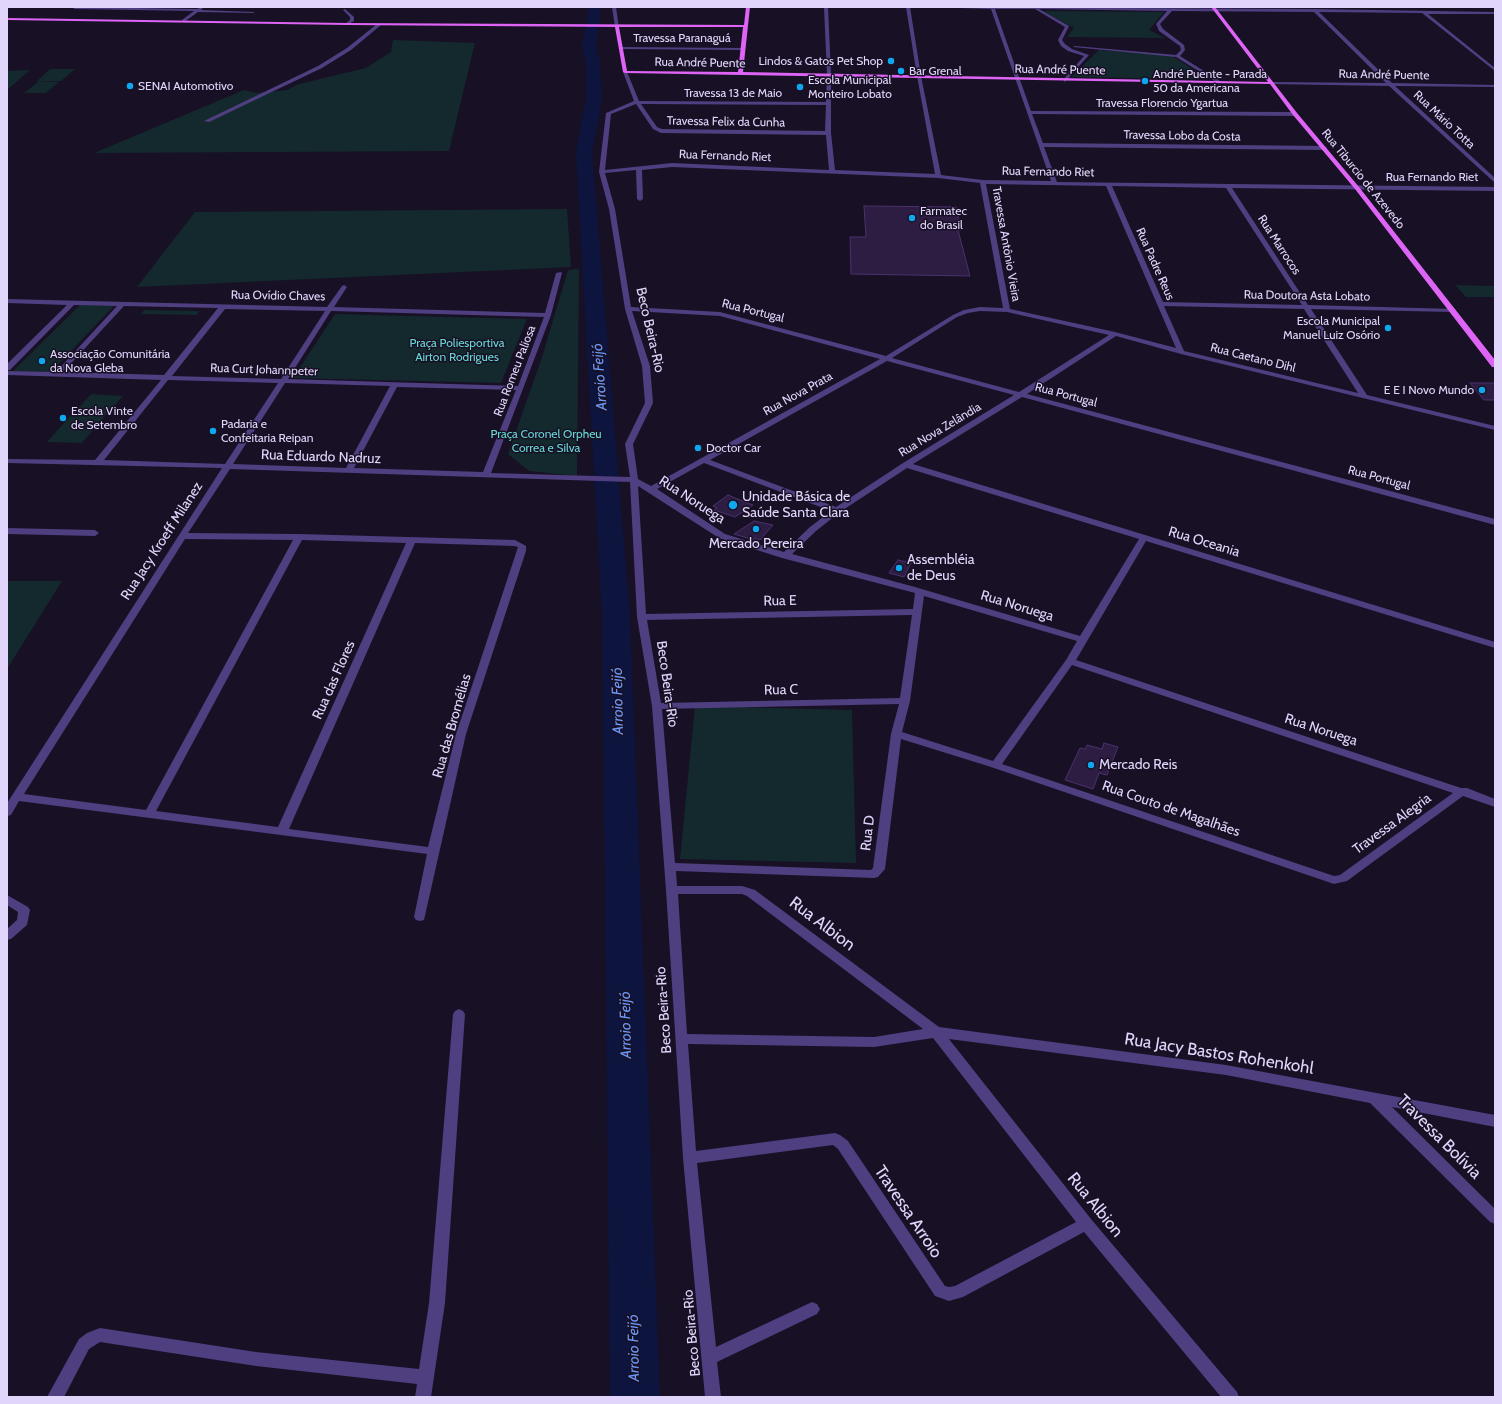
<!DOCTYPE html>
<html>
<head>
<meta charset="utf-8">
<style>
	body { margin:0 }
	#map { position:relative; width:1502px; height:1404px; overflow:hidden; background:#181024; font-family:Cabin,sans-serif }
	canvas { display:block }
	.frame { position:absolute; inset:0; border:8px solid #e2d5fc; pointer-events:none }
</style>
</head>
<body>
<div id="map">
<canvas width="1502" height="1404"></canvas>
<div class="frame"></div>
</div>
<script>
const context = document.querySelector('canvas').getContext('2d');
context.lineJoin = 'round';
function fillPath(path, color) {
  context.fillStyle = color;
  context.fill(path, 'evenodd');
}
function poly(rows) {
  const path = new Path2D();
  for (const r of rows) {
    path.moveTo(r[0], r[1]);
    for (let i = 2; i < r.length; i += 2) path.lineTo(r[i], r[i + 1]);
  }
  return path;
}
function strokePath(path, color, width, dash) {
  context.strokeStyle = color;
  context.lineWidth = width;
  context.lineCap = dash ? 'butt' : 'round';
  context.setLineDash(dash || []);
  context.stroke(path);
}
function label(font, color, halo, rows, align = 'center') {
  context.font = font + ' Cabin,sans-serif';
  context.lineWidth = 3;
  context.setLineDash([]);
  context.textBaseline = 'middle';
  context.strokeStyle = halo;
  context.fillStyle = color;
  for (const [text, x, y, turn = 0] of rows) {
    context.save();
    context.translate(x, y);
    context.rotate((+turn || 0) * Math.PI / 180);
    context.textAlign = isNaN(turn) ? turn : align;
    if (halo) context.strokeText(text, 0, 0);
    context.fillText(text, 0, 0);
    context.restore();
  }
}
const green = poly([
	[1042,11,1164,12,1149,30,1165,38,1067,37,1074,28],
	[393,40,475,43,449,151,94,153,244,90,257,93,287,90,299,84,366,68,391,52],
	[1099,50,1172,56,1209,79,1071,77],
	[50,69,75,69,61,81,36,82],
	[30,70,7,90,7,71],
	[38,82,59,82,46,93,24,93],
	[567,209,571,267,137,287,195,212],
	[579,269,577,476,529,471,508,454,542,357,568,270],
	[1455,285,1495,286,1495,297,1466,297],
	[80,305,114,306,51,372,13,371],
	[144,310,199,311,197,315,141,314],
	[335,314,527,319,501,383,293,378],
	[91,394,123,396,106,415,73,414],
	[71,415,105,416,82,443,47,442],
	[7,581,62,581,7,669],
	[695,706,852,710,856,863,680,859]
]);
const river = poly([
	[589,7,601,7,596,47,600,62,602,100,592,152,630,617,660,1397,610,1397,602,617,576,152,586,100,586,62,582,47,589,7]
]);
const building = poly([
	[864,206,956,207,961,230,958,230,970,276,851,274,850,237,866,237,864,206],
	[1470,383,1495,383,1495,400,1484,400,1470,383],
	[728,495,740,500,753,505,735,517,714,510,717,508,713,506,728,495],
	[754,521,773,525,760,540,755,538,754,540,734,534,754,521],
	[898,560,911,563,904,577,889,573,898,560],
	[1104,743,1118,747,1107,775,1099,773,1093,789,1065,780,1080,748,1085,749,1087,745,1102,749,1104,743]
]);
const minor = poly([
	[74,7,197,9,202,7,203,8,201,10,255,12,253,13,198,12,184,22,182,20,194,11,75,9,73,8,74,7],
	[612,7,616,7,619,28,615,27,612,7],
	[824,7,828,7,831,75,831,133,835,170,935,174,917,76,906,7,910,7,921,76,941,175,983,180,1051,181,991,9,927,7,1314,9,1495,12,1495,14,1428,14,1495,68,1495,71,1422,13,1319,12,1392,83,1495,85,1495,87,1395,86,1495,178,1495,183,1389,86,1270,84,1272,82,1386,83,1314,12,1172,11,1160,24,1163,29,1184,45,1185,50,1180,56,1220,81,1218,83,1176,57,1073,47,1075,46,1176,55,1181,50,1180,46,1159,31,1156,24,1167,11,1039,9,1069,26,1062,40,1065,44,1072,49,1089,55,1065,82,1063,80,1084,56,1068,51,1061,46,1058,40,1065,27,1035,9,995,9,1031,111,1295,112,1298,114,1295,116,1032,114,1043,143,1324,146,1327,148,1324,150,1044,147,1057,182,1495,187,1495,191,1232,188,1308,305,1455,309,1456,310,1453,312,1311,309,1367,395,1495,426,1495,430,1181,354,1116,336,1027,394,1495,519,1495,525,1022,397,913,464,1495,642,1495,648,1146,541,1076,660,1461,788,1467,788,1495,799,1495,807,1463,796,1347,881,1334,884,991,767,901,739,885,869,878,877,874,878,676,871,677,886,742,886,755,890,939,1027,1226,1065,1495,1115,1495,1127,1392,1107,1495,1209,1495,1224,1490,1222,1370,1103,1226,1075,949,1039,1091,1219,1237,1392,1239,1397,1221,1397,1084,1232,963,1297,949,1301,935,1296,838,1149,833,1145,697,1163,716,1347,812,1302,817,1304,820,1309,817,1314,717,1362,721,1397,705,1397,683,1158,666,890,652,706,637,617,630,482,230,469,188,533,299,534,515,540,526,546,526,551,466,734,424,920,420,921,416,920,414,917,427,854,19,801,11,815,7,816,7,803,11,797,222,468,7,463,7,459,95,460,161,380,7,375,7,371,56,372,117,306,74,305,10,370,7,370,7,364,67,305,7,303,7,299,327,307,342,286,344,285,347,287,334,307,545,313,556,273,561,272,562,273,551,315,491,473,630,477,625,444,645,403,642,366,625,309,609,209,599,172,606,113,634,101,623,72,625,71,627,72,639,101,826,102,827,75,824,7],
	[636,104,653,129,661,133,826,135,829,170,672,163,605,170,611,114,636,104],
	[641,104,826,105,825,131,662,129,657,127,641,104],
	[672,167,938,178,980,183,1003,308,980,307,964,310,953,315,886,356,720,312,631,307,615,209,605,173,636,170,637,199,640,201,643,199,642,170,672,167],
	[986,184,1106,186,1176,348,1115,332,1010,309,986,184],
	[1112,186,1226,188,1302,305,1163,302,1112,186],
	[124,306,218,308,164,375,63,372,124,306],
	[1164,306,1304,309,1358,393,1184,351,1164,306],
	[225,309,325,311,281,379,172,376,225,309],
	[331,311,544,317,518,386,288,379,331,311],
	[632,311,720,316,880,359,651,486,638,479,633,444,653,403,650,366,632,311],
	[980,311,1007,312,1109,335,1019,392,892,358,957,317,968,313,980,311],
	[887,361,1014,395,903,463,836,507,710,460,887,361],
	[168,380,278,383,225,464,104,460,168,380],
	[285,383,390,386,346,468,233,464,285,383],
	[397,387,516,390,483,472,354,468,397,387],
	[704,463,831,511,810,527,784,552,725,534,657,489,704,463],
	[907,468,1139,539,1080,636,915,587,792,554,816,531,840,512,907,468],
	[638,486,719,538,782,558,915,593,913,609,646,614,638,486],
	[185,539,293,540,146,810,24,794,185,539],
	[302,540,406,543,278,827,156,811,302,540],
	[415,543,514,546,518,547,456,734,428,847,289,829,415,543],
	[924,596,1077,641,1066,660,993,761,902,732,910,701,924,596],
	[912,615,900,698,661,703,647,620,912,615],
	[1072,665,1453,793,1340,875,1334,876,1002,764,1072,665],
	[899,704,891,734,873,868,871,870,675,863,662,709,899,704],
	[678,894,742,894,747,896,923,1029,874,1037,687,1034,678,894],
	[933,1038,1076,1222,955,1286,949,1287,945,1286,848,1141,840,1135,835,1133,696,1151,688,1044,874,1047,933,1038],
	[345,9,354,17,354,21,347,25,345,24,350,20,350,17,343,10,345,9],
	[377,24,381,25,351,50,322,68,209,122,204,121,318,66,347,48,377,24],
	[622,47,742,48,744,49,742,50,620,49,622,47],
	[7,528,95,530,99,533,95,536,7,534,7,528],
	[7,895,28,907,30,910,27,925,11,939,7,940,7,929,17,920,18,912,7,905,7,895],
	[459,1009,463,1011,465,1014,445,1303,431,1397,415,1397,417,1384,256,1366,100,1342,89,1349,64,1397,47,1397,79,1339,87,1333,100,1328,256,1352,419,1369,429,1303,453,1014,455,1011,459,1009]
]);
const major = poly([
	[746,7,750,7,743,72,1268,82,1211,7,1215,7,1297,113,1359,187,1495,360,1495,367,1492,367,1355,189,1293,115,1270,84,625,73,623,72,615,27,347,25,7,20,7,18,347,23,744,25,746,7],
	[619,27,743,27,738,72,627,71,619,27]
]);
const markers = [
	[891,61,4,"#0fa8ef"],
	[901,71,4,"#0fa8ef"],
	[1145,81,4,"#0fa8ef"],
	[130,86,4,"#0fa8ef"],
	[800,87,4,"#0fa8ef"],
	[912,218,4,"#0fa8ef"],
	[1388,328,4,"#0fa8ef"],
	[42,361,4,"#0fa8ef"],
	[1482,390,4,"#0fa8ef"],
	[63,418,4,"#0fa8ef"],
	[213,431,4,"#0fa8ef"],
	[698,448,4,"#0fa8ef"],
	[733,505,5,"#0fa8ef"],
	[756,529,4,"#0fa8ef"],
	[899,568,4,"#0fa8ef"],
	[1091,765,4,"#0fa8ef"]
];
const farStreetnames = [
	["Travessa Paranaguá",682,38],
	["Rua André Puente",700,63,1],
	["Rua André Puente",1060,70,1],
	["Rua André Puente",1384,75,1],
	["Travessa 13 de Maio",733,93],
	["Travessa Florencio Ygartua",1162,103],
	["Rua Mário Totta",1444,120,43],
	["Travessa Felix da Cunha",726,122,1],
	["Travessa Lobo da Costa",1182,136,1],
	["Rua Fernando Riet",725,156,2],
	["Rua Fernando Riet",1048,172,1],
	["Rua Fernando Riet",1432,177],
	["Rua Tiburcio de Azevedo",1363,179,51],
	["Travessa Antônio Vieira",1006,244,80],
	["Rua Marrocos",1279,245,57],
	["Rua Padre Reus",1155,264,66],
	["Rua Ovídio Chaves",278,296,1],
	["Rua Doutora Asta Lobato",1307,296,1],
	["Rua Portugal",753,311,14],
	["Rua Caetano Dihl",1253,358,14],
	["Rua Curt Johannpeter",264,370,2],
	["Rua Romeu Paliosa",515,371,-69],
	["Rua Nova Prata",798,394,-29],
	["Rua Portugal",1066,395,15],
	["Rua Nova Zelândia",940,430,-31],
	["Rua Portugal",1379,478,15]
];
const farPoinames = [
	["Lindos & Gatos Pet Shop",883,61,"right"],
	["Bar Grenal",909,71],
	["André Puente - Parada",1153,74],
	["50 da Americana",1153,88],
	["Escola Municipal",808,80],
	["Monteiro Lobato",808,94],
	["SENAI Automotivo",138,86],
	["Farmatec",920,211],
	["do Brasil",920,225],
	["Escola Municipal",1380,321,"right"],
	["Manuel Luiz Osório",1380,335,"right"],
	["Associação Comunitária",50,354],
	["da Nova Gleba",50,368],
	["E E I Novo Mundo",1474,390,"right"],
	["Escola Vinte",71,411],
	["de Setembro",71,425],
	["Padaria e",221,424],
	["Confeitaria Reipan",221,438],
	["Doctor Car",706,448]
];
const farParknames = [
	["Praça Poliesportiva",457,343],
	["Airton Rodrigues",457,357],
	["Praça Coronel Orpheu",546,434],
	["Correa e Silva",546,448]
];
const streetNames = [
	["Beco Beira-Rio",650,330,77],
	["Rua Eduardo Nadruz",321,457,2],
	["Rua Noruega",692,500,33],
	["Rua Jacy Kroeff Milanez",162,541,-57],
	["Rua Oceania",1204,542,17],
	["Rua E",780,601,-1],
	["Rua Noruega",1017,606,17],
	["Rua das Flores",334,680,-66],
	["Beco Beira-Rio",667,684,82],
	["Rua C",781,690,-1],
	["Rua das Bromélias",452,726,-74],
	["Rua Noruega",1321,730,18],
	["Rua Couto de Magalhães",1171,809,19],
	["Travessa Alegria",1392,824,-36],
	["Rua D",868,833,-83],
	["Beco Beira-Rio",664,1010,-94],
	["Beco Beira-Rio",692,1333,-95]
];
const poiNames = [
	["Unidade Básica de",742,497],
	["Saúde Santa Clara",742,513],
	["Mercado Pereira",756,544,"center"],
	["Assembléia",907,560],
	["de Deus",907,576],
	["Mercado Reis",1099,765]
];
const waterNames = [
	["Arroio Feijó",600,377,-94],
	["Arroio Feijó",618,701,-91],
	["Arroio Feijó",626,1025,-91],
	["Arroio Feijó",634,1348,-91]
];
const nearStreetnames = [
	["Rua Albion",822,924,37],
	["Rua Jacy Bastos Rohenkohl",1219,1054,9],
	["Travessa Bolívia",1439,1137,45],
	["Rua Albion",1095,1205,51],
	["Travessa Arroio",908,1212,56]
];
fillPath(green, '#13292d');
fillPath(river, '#0d153f');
fillPath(building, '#2d1d43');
strokePath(building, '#4a316e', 1);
fillPath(minor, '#4f3e80');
fillPath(major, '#de64f5');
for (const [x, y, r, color] of markers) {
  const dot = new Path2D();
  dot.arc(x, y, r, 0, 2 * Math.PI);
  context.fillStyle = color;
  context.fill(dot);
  strokePath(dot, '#181024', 1.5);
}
label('12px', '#e2d5fc', '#181024', farStreetnames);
label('12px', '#e2d5fc', '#181024', farPoinames, 'left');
label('12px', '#66d8d4', '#181024', farParknames);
label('14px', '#e2d5fc', '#181024', streetNames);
label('14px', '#e2d5fc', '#181024', poiNames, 'left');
label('italic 15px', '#6a97f6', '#181024', waterNames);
label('17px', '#e2d5fc', '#181024', nearStreetnames);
</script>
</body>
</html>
